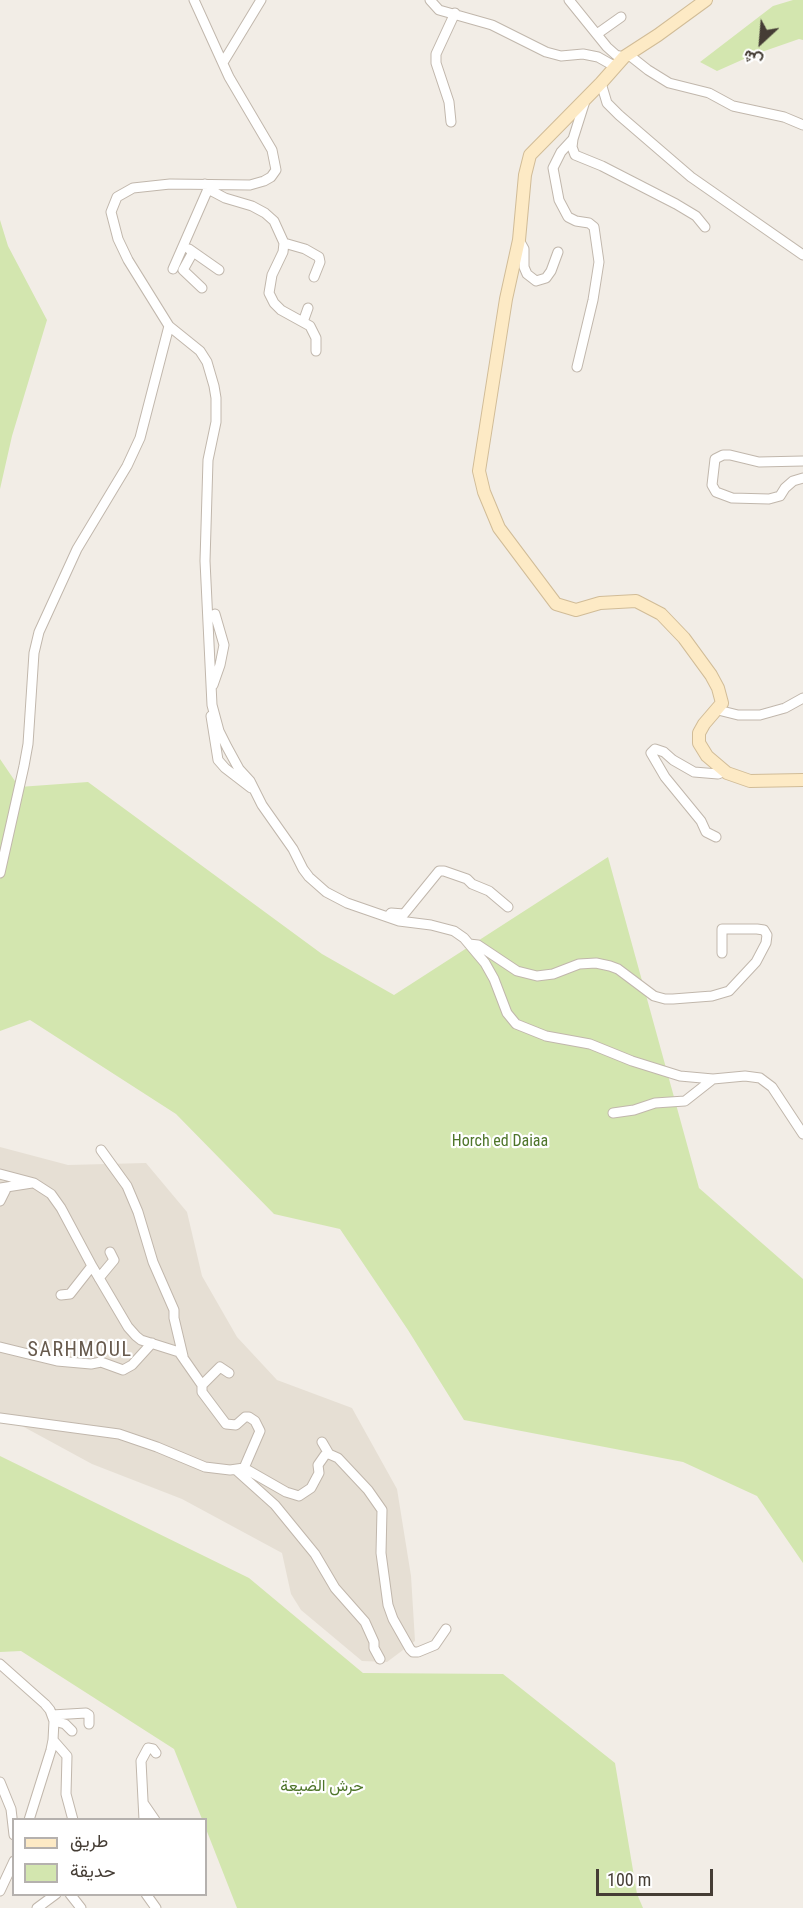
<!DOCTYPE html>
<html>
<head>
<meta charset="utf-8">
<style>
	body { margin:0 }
	#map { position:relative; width:803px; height:1908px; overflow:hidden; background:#f2ede6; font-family:"Roboto Condensed",Vazirmatn,sans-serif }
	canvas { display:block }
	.legend { position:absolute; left:12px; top:1818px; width:195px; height:78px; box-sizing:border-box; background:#fff; border:2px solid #b5b1ae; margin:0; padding:8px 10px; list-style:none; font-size:18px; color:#453d35 }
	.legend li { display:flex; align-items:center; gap:12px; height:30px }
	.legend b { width:30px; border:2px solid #b5b1ae }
	.north { position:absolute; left:731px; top:12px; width:60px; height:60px; -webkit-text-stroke:4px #fff; paint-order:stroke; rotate:206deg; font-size:16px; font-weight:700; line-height:24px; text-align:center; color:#453d35 }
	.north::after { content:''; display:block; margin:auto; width:21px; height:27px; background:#453d35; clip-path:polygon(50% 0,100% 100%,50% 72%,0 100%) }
	.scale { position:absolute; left:596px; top:1869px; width:117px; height:27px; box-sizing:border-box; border:3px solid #453d35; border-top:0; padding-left:8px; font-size:18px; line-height:21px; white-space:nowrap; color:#453d35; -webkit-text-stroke:4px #fff; paint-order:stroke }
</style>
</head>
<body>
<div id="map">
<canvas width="803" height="1908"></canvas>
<ul class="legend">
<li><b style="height:8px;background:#fdeac5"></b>طريق</li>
<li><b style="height:16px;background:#d3e6af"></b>حديقة</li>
</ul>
<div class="north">ش</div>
<div class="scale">100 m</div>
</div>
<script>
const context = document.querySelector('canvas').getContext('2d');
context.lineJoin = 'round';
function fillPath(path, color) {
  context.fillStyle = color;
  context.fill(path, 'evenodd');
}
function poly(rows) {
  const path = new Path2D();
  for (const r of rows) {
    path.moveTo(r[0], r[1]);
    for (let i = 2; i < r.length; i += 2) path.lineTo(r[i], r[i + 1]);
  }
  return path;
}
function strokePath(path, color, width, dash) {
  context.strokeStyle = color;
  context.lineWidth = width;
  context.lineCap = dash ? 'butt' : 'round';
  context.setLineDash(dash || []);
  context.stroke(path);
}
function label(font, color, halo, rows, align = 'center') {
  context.font = font + ' "Roboto Condensed",Vazirmatn,sans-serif';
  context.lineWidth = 4.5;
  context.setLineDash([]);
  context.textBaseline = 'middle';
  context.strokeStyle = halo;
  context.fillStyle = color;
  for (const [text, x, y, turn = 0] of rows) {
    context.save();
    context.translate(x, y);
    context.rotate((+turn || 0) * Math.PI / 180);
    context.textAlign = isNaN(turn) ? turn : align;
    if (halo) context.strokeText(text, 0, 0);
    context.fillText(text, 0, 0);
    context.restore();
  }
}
const residential = poly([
	[0,1147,68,1165,146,1163,187,1212,202,1276,237,1337,277,1380,352,1408,397,1489,411,1576,415,1641,387,1662,362,1661,301,1610,291,1594,282,1553,182,1499,92,1464,0,1414]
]);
const green = poly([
	[793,0,803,0,803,40,799,39,753,55,717,71,700,62,773,6],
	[0,220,8,246,47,320,12,436,0,489],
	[0,759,19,787,88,782,322,954,394,995,608,857,699,1188,803,1279,803,1563,757,1496,683,1462,464,1420,408,1330,340,1229,274,1214,176,1114,30,1020,0,1031],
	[0,1456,249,1578,363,1673,503,1674,615,1763,637,1894,643,1908,237,1908,206,1829,206,1820,202,1819,174,1749,21,1651,0,1652]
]);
const street = poly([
	[194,0,229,77,272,150,276,170,271,177,264,181,250,185,170,184,133,188,117,197,111,212,118,239,128,260,169,326,200,351,207,362,214,386,216,398,216,422,208,460,205,561,212,705,219,731,227,747,239,769,250,781,262,805,293,849,303,869,309,877,326,892,347,903,399,921,431,925,454,931,464,938,485,963,494,979,507,1013,516,1024,546,1036,590,1044,632,1061,680,1076,713,1079,745,1076,760,1078,772,1087,803,1134],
	[430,0,439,10,492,25,546,52,561,56,583,54,598,57,614,66],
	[569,0,607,47,616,55,624,57],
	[597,34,621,17],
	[629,55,648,70,669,83,709,93,733,106,784,117,803,125],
	[224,61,261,0],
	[601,83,607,103,619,115,691,177,803,255],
	[585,101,573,139,572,147,575,155,602,166,676,204,696,216,705,227],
	[451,122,449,102,436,63,436,54,455,13],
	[573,139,561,152,553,168,559,200,568,217,576,221,589,223,594,227,599,262,593,300,577,367],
	[205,184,208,189,225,198,252,206,265,213,274,221,284,243,283,252,272,275,269,293,274,303,281,310,310,326,316,338,316,351],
	[519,240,524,249,524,267,527,274,536,281,546,278,551,271,558,252],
	[284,243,305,249,319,257,320,262,314,277],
	[189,249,219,270],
	[193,252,183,270,202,288],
	[173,269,208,189],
	[303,322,308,308],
	[803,461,759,462,730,455,723,455,715,459,712,485,716,492,732,498,769,499,780,496,785,488,793,481,803,478],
	[213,685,220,665,224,645,215,614],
	[718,710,738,715,760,715,785,708,803,698],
	[211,716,218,760,225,768,251,788],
	[716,837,706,832,701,821,665,777,651,753,655,749,664,752,673,760,694,772,718,774,725,771],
	[0,873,24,766,28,744,34,653,39,632,77,549,127,466,140,438,169,326],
	[388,917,391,913,404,914,439,871,444,871,467,879,472,884,489,891,508,907],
	[469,944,478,945,517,971,537,976,553,974,579,964,596,963,610,966,618,969,654,996,665,999,673,999,712,996,729,991,756,962,766,943,767,935,764,930,757,929,722,929,722,953],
	[613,1113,634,1110,655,1103,685,1101,713,1079],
	[101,1150,127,1186,138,1212,153,1262,174,1310,174,1318,183,1356],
	[0,1174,34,1183,51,1194,61,1208,92,1266,128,1327,136,1336,141,1340,179,1352,202,1385,202,1392,226,1424,236,1425,245,1417,249,1417,255,1421,260,1431,244,1468,230,1470,205,1467,157,1447,119,1434,0,1418],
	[0,1188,32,1183],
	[0,1201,7,1187],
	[99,1278,114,1260,110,1252],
	[61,1295,70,1294,92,1266],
	[0,1347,57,1361,91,1364,101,1362,123,1370,132,1365,152,1343],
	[202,1385,220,1367,229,1373],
	[322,1442,329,1454],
	[244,1468,286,1492,299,1496,311,1488,319,1473,318,1465,325,1455,329,1454,338,1458,368,1490,382,1510,381,1553,388,1605,393,1619,410,1649,413,1652,418,1652,435,1645,446,1629],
	[236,1470,275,1505,315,1554,335,1588,365,1622,374,1642,374,1648,380,1659],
	[0,1664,45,1704,50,1710,54,1721,53,1740,51,1750,29,1820],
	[52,1715,86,1713,89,1715,89,1724],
	[54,1721,65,1724,72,1731],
	[53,1740,67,1756,66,1794,73,1820],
	[0,1782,11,1809,14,1835],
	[144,1804,155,1820],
	[144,1820,141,1761,148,1748,153,1749,156,1753],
	[0,1891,14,1861],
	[70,1894,81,1908],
	[146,1894,156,1908],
	[37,1908,56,1894]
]);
const secondary = poly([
	[706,0,658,35,624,57,601,83,530,155,525,175,519,240,506,299,479,471,484,492,499,528,556,604,576,610,600,603,636,601,661,614,684,638,711,675,718,688,722,703,704,724,699,733,699,743,707,756,727,773,750,781,803,780]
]);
const parkNames = [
	["Horch ed Daiaa",500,1142],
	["حرش الضيعة",322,1787]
];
const quarterNames = [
	["SARHMOUL",80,1351]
];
fillPath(residential, '#e6dfd4');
fillPath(green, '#d3e6af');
strokePath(street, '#c1b7ac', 11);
strokePath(secondary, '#d1bc97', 14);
strokePath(street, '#fff', 9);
strokePath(secondary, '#fdeac5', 12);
label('16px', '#4e752a', '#fff', parkNames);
context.letterSpacing = '1.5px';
label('20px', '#675a4d', '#fff', quarterNames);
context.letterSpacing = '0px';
</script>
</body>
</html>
